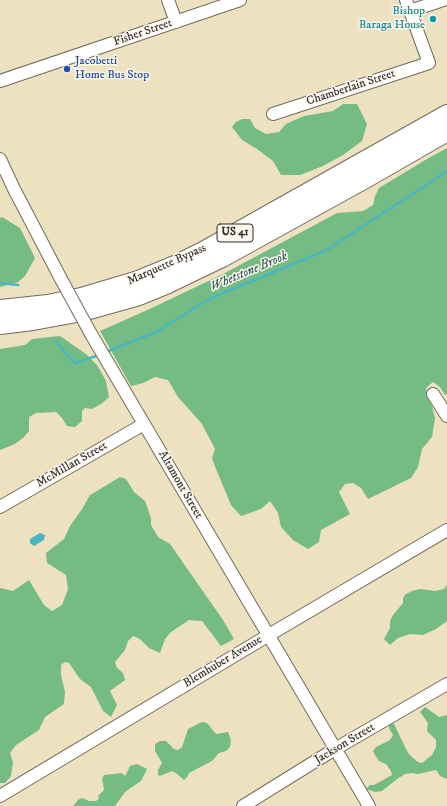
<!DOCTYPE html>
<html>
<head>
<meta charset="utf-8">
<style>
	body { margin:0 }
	canvas { display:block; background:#ede1c0 }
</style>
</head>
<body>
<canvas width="447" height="806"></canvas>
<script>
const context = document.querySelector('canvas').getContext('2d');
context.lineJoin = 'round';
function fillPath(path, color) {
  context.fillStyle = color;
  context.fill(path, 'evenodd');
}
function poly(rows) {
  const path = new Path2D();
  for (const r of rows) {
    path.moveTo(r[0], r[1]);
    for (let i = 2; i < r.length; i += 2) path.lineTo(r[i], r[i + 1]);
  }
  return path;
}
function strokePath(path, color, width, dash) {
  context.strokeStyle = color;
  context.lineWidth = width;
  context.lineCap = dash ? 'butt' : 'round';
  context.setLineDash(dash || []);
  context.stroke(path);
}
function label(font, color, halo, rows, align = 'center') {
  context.font = font + ' "IM FELL DW Pica",serif';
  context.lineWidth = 3;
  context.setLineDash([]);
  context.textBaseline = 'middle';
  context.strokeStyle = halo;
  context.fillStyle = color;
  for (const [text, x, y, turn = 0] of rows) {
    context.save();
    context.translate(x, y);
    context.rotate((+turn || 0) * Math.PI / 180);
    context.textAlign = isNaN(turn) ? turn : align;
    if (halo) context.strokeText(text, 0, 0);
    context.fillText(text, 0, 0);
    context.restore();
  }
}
const forest = poly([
	[343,104,357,104,367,124,362,141,343,155,323,166,300,175,281,175,273,161,257,149,242,140,232,127,236,122,242,119,250,119,255,128,266,134,279,132,286,124,304,116,333,111],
	[447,148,447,394,445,395,440,387,433,382,426,388,427,397,432,406,435,418,432,437,422,449,418,467,411,478,368,499,361,488,353,483,345,484,339,492,350,514,321,530,319,542,308,549,293,540,281,527,278,513,270,501,261,509,241,516,231,505,216,469,212,458,215,449,202,424,178,397,168,380,155,377,143,383,131,386,100,331,154,307,225,273,337,213,363,211,373,205,375,196,379,188,427,159],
	[2,217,20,228,35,258,25,276,18,282,0,287,0,218],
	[60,336,86,354,97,365,106,381,109,397,101,404,92,409,85,408,82,411,82,421,75,427,67,426,62,418,56,412,36,413,29,417,29,431,24,437,15,444,0,450,0,349,25,345,32,339],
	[120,477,126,479,134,492,145,501,151,518,151,525,158,537,170,544,223,620,234,639,221,646,202,621,189,620,171,632,165,639,160,653,149,648,140,639,133,636,128,641,125,650,115,662,117,668,123,673,125,680,110,691,117,705,111,717,103,711,91,687,80,679,69,663,65,662,61,665,61,675,65,692,64,704,45,717,39,730,16,745,10,753,13,762,11,776,5,783,0,783,0,588,13,591,29,580,44,605,52,611,62,605,68,589,66,575,47,563,46,553,64,539,70,526,82,509,90,495],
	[447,585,447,621,436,629,423,635,410,634,398,638,390,645,384,639,390,628,390,621,393,615,403,603,403,598,406,594,412,591,420,589,435,591,444,589],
	[425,707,439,717,447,715,447,779,440,776,436,770,418,774,412,773,405,774,397,779,382,791,375,792,366,789,370,785,374,785,392,775,391,771,386,764,379,761,375,755,373,751,376,747,390,740,393,735,389,728,389,725,391,723,394,724,408,753,413,758,418,762,422,763,432,755,436,747,436,740,427,731,428,723,420,712],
	[202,722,207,723,216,734,228,732,231,740,230,747,226,751,219,753,212,761,189,773,187,777,184,780,176,773,172,771,160,776,158,775,158,770,162,763,155,751,155,744,160,741,166,741,174,749,178,750,182,747,188,729],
	[137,764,147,769,141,781,125,792,115,806,73,806,78,800,82,798,89,801,96,801,99,799,98,796,104,790,102,779,104,775,122,773,125,776,130,766]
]);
const water = poly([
	[40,533,45,535,44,540,34,546,30,543,30,539]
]);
const stream = poly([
	[0,283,18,285],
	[56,342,75,363,99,355],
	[106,352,156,332,209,299,327,250,447,171]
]);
const minor = poly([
	[168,0,176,22],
	[410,11,443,0],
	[0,81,240,0],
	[273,114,429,63,406,0],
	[0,159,14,189,61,279],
	[91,334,369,806],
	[433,394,447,416],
	[0,507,144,424],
	[0,796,274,632,447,530],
	[243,806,335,749,447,684]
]);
const highway = poly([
	[0,309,48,304,81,297,138,280,177,264,203,251,447,114],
	[0,325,33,321,82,312,139,296,166,285,222,258,367,178,447,132]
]);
const minorBridge = poly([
	[61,279,91,334]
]);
const markers = [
	[433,19,4,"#0f9aa8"],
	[67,69,4,"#1a4fb4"]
];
const shields = [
	[235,233,36]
];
const shieldNames = [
	["US 41",235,233]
];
const cultureNames = [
	["Bishop",425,12],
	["Baraga House",425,26]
];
const streetNames = [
	["Fisher Street",143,33,-19],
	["Chamberlain Street",351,88,-18],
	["Marquette Bypass",167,265,-24],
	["McMillan Street",72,465,-30],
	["Altamont Street",180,485,60],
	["Blemhuber Avenue",223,662,-31],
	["Jackson Street",345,744,-31]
];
const transitNames = [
	["Jacobetti",75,62],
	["Home Bus Stop",75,76]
];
const waterNames = [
	["Whetstone Brook",249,272,-23]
];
fillPath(forest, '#74bc83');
fillPath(water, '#48b7bf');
strokePath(stream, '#48b7bf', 2.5);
strokePath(minor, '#6f6b5f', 14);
strokePath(highway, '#6f6b5f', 20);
strokePath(minor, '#fff', 12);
strokePath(highway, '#fff', 18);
strokePath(minorBridge, '#6f6b5f', 14, []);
strokePath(minorBridge, '#fff', 12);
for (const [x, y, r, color] of markers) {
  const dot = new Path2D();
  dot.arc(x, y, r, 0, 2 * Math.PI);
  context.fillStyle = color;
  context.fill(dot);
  strokePath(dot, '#fbf7ec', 1.5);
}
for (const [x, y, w] of shields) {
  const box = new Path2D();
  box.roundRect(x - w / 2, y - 9, w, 18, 3);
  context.fillStyle = '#fbf7ec';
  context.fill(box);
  strokePath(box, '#2b2b2b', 1);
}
label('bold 11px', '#2b2b2b', null, shieldNames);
label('12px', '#0d838f', '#fbf7ec', cultureNames, 'right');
label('12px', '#2b2b2b', '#fbf7ec', streetNames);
label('12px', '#164399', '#fbf7ec', transitNames, 'left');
label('italic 13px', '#355c5f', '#fbf7ec', waterNames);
</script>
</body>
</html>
